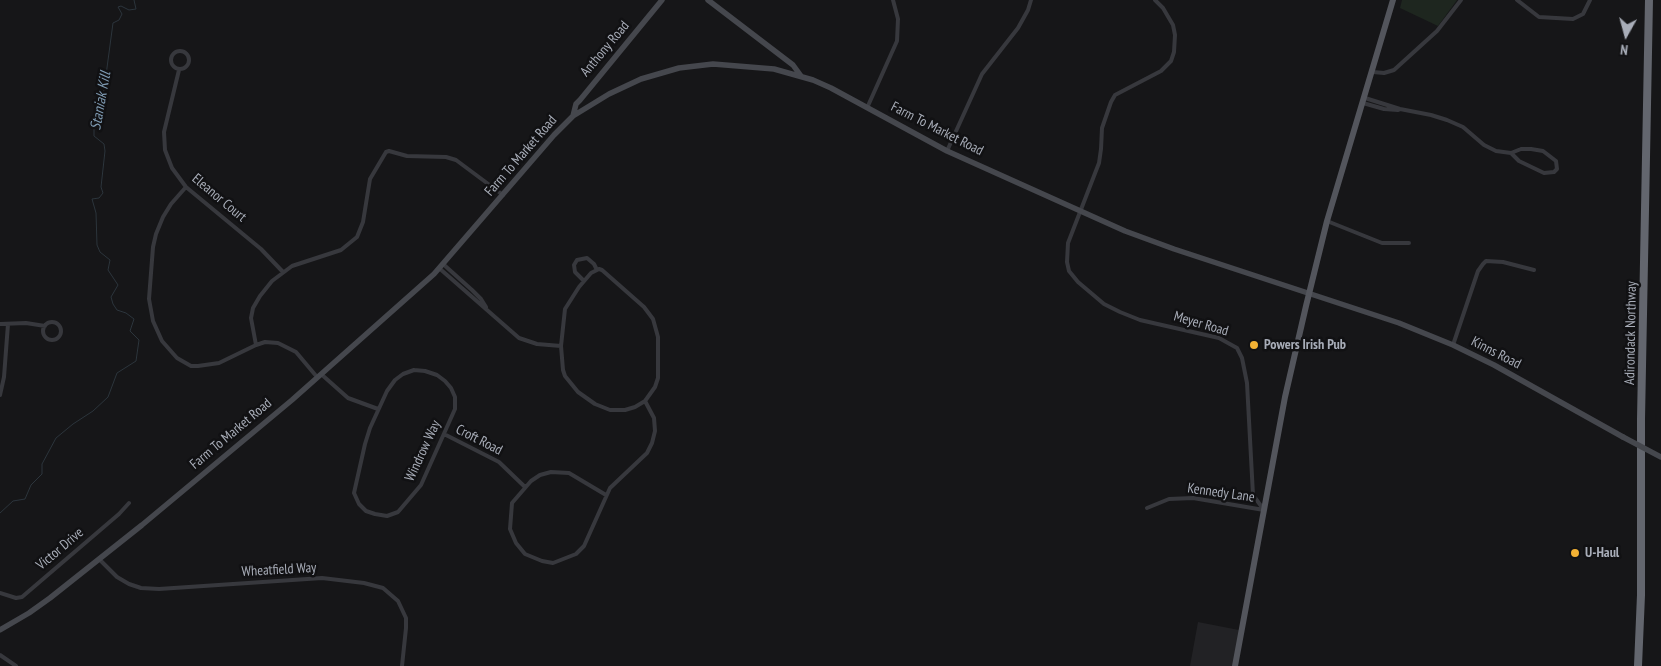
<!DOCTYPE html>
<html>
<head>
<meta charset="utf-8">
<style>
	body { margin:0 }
	#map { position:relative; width:1661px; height:666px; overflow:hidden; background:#161618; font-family:"PT Sans Narrow",sans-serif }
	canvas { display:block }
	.north { position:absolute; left:1601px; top:10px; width:50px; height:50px; -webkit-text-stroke:4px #111113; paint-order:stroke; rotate:187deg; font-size:14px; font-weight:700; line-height:20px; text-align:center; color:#a8adb8 }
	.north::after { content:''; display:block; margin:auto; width:18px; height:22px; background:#a8adb8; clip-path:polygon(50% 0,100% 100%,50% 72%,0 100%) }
</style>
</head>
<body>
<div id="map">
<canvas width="1661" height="666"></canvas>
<div class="north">N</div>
</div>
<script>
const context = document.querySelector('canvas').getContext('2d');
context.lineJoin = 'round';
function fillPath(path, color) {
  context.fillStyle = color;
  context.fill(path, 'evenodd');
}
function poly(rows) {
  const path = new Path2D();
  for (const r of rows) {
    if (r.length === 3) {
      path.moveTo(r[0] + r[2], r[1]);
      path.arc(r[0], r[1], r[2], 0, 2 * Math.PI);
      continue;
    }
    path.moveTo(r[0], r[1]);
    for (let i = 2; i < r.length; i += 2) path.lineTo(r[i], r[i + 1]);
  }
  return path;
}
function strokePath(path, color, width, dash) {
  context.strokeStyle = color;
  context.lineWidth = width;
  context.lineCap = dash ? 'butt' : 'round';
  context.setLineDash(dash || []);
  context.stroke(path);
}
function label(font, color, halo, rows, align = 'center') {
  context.font = font + ' "PT Sans Narrow",sans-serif';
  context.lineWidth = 5;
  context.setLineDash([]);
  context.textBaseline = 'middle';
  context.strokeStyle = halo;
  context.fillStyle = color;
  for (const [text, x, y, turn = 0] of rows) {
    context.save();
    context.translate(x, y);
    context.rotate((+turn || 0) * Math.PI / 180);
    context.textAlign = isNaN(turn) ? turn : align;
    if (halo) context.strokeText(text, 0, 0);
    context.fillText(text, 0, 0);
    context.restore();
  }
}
const built = poly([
	[1198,622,1244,631,1237,666,1190,666]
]);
const green = poly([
	[1402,0,1457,0,1438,26,1400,8]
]);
const stream = poly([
	[0,513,13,501,25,499,31,485,42,474,42,464,56,438,73,424,93,411,108,397,117,373,136,361,139,340,130,331,134,319,126,313,117,310,113,304,111,297,118,285,108,270,110,260,100,252,97,245,96,213,92,199,99,198,103,193,101,187,105,151,104,144,94,136,94,128,97,121,95,117,104,90,113,23,119,20,122,14,118,7,121,6,129,10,136,9,134,0]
]);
const street = poly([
	[1155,0,1163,8,1173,25,1175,35,1174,52,1171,61,1161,71,1115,95,1111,102,1102,128,1101,149,1099,163,1068,243,1067,262,1069,271,1078,282,1104,304,1120,312,1140,320,1219,338,1237,348,1242,358,1247,383,1253,495,1264,510],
	[1517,0,1539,17,1573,19,1583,14,1590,0],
	[180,60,9],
	[179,70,164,132,165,150,172,168,186,187,261,249,283,272],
	[1373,72,1384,73,1394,70,1437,31,1461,0],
	[1365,98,1400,109,1431,115,1447,120,1463,127,1484,145,1496,151,1511,153],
	[1363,103,1384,109,1398,110],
	[867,108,897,41,898,19,893,0],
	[1521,149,1531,149,1543,151,1556,161,1557,169,1554,172,1544,173,1519,161,1511,153,1521,149],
	[947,151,982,74,1018,28,1028,10,1031,0],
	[186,187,171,204,163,217,156,234,153,247,149,299,153,321,162,341,177,358,191,366,198,366,219,363,256,345,265,342,278,343,296,352,317,377],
	[1327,221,1382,243,1409,243],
	[443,264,472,290,481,299,486,307],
	[439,268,519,338,537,344,561,346],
	[599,269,602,270,644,307,653,319,658,337,658,378,655,387,645,401,635,407,625,410,610,410,595,404,578,392,565,376,563,370,561,346,565,309,579,287,591,273,599,269],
	[584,281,575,272,574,265,577,260,587,258,594,264,597,270],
	[52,331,9],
	[0,324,26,323,45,326],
	[256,345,251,318,253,308,260,296,272,281,292,266,341,250,357,237,363,222,370,179,386,152,389,151,407,156,446,157,456,160,503,195],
	[1453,345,1478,271,1483,264,1486,261,1503,262,1534,270],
	[414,370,425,371,437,375,445,381,451,388,455,397,455,409,421,485,398,512,387,516,375,514,366,511,359,504,354,493,365,444,370,428,387,391,395,380,403,374,414,370],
	[321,374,348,398,378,409],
	[0,395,4,377,8,324],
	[444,434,499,462,525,487],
	[606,495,569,473,551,472,540,475,531,481,512,503,510,529,516,543,525,554,542,561,553,563,576,554,584,546,610,488,647,453,652,443,655,431,654,418,645,401],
	[1147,508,1169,499,1193,498,1264,510],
	[99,559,117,577,129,584,141,588,159,589,322,578,364,583,383,588,398,601,406,618,406,628,402,666],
	[0,593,16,598,22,597,119,514,129,503],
	[0,655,16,666]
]);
const secondary = poly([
	[708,0,793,65,801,76],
	[573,116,576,104,580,100,662,0],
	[0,630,29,613,50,598,142,525,292,400,434,274,554,135,573,116,609,94,641,79,679,68,713,64,774,69,813,80,831,88,947,151,1125,231,1174,249,1399,323,1453,345,1494,365,1623,437]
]);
const primary = poly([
	[1235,666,1285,397,1306,306,1327,221,1393,0]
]);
const highway = poly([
	[1638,666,1641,595,1641,419,1649,0]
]);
const secondaryBridge = poly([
	[1623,437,1661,457]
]);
const markers = [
	[1254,345,5,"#f2b134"],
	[1575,553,5,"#f2b134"]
];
const streetNames = [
	["Anthony Road",605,49,-50],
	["Farm To Market Road",937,129,27],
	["Farm To Market Road",521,156,-49],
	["Eleanor Court",219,198,40],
	["Meyer Road",1201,324,16],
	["Adirondack Northway",1631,333,-89],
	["Kinns Road",1496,353,27],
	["Farm To Market Road",231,434,-40],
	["Croft Road",479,440,27],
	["Windrow Way",423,451,-65],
	["Kennedy Lane",1221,493,8],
	["Victor Drive",60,549,-40],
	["Wheatfield Way",279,570,-3]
];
const poiNames = [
	["Powers Irish Pub",1264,345],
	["U-Haul",1585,553]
];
const waterNames = [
	["Staniak Kill",101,101,-80]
];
fillPath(built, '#222225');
fillPath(green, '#1e261f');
strokePath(stream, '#2c353c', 1);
strokePath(street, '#37383d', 4);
strokePath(secondary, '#45474d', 5.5);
strokePath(primary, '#53555c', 6);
strokePath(highway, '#63666e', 8);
strokePath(secondaryBridge, '#45474d', 5.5);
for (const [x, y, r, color] of markers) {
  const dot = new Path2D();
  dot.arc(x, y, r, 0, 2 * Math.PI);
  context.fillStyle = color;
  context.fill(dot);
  strokePath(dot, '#111113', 2);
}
label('14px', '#a8adb8', '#111113', streetNames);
label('bold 14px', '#a8adb8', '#111113', poiNames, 'left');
label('italic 15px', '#7f9bb3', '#111113', waterNames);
</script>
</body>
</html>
